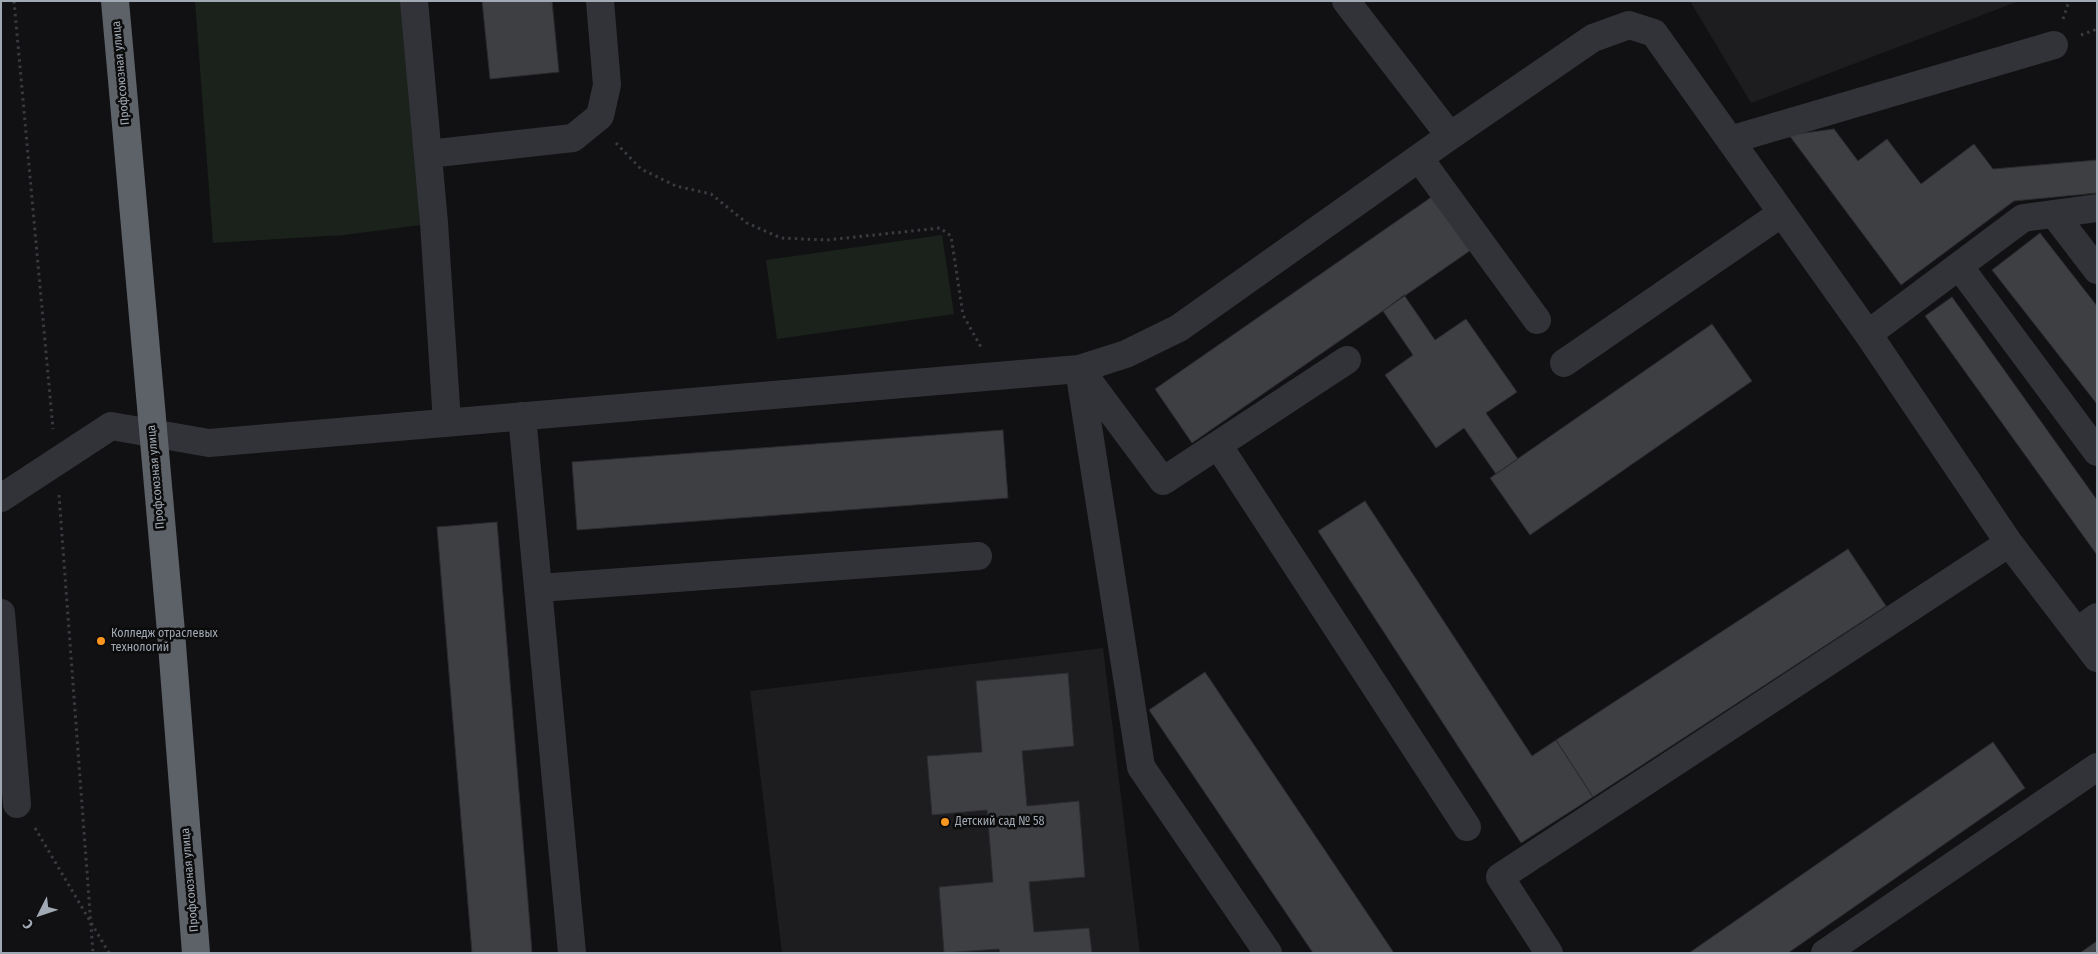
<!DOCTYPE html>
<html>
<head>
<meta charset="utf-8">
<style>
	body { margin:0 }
	#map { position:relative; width:2098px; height:954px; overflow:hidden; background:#111113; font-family:"Fira Sans Condensed",sans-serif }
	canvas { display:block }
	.frame { position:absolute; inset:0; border:2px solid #a1a9b4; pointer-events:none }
	.north { position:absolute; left:15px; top:889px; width:50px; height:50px; -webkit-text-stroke:4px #0c0c0d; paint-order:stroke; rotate:229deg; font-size:14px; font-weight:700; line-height:20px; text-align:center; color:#a1a9b4 }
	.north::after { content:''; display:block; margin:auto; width:18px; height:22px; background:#a1a9b4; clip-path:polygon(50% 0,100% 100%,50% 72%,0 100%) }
</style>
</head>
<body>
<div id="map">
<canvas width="2098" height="954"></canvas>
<div class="frame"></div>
<div class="north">С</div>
</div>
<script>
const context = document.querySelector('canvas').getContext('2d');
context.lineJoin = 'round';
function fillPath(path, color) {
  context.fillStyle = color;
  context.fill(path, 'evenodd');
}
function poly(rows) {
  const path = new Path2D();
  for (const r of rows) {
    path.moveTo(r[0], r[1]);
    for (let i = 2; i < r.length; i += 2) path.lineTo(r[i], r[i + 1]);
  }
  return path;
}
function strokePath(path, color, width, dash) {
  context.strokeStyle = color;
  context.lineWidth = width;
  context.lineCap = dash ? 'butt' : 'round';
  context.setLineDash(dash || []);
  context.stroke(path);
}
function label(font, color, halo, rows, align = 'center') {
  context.font = font + ' "Fira Sans Condensed",sans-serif';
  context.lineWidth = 5;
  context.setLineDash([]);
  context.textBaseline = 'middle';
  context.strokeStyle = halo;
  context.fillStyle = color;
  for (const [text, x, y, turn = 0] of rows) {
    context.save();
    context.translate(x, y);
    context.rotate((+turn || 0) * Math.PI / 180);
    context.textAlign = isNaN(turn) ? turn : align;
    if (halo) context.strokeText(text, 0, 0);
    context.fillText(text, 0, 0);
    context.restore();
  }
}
const built = poly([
	[1690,1,2019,1,1751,103],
	[1103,648,1140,953,782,953,750,691]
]);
const green = poly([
	[195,1,402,1,421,225,344,235,213,243],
	[942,235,954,314,777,339,766,260]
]);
const building = poly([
	[482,1,552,1,559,72,490,79,482,1],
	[1834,129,1858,161,1887,139,1921,184,1974,144,1993,169,2097,160,2097,193,2014,201,1901,285,1789,135,1834,129],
	[1433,196,1471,250,1192,443,1155,389,1433,196],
	[2040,233,2097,306,2097,404,1992,270,2040,233],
	[1404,295,1435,340,1466,319,1517,392,1486,413,1518,459,1496,474,1464,428,1436,448,1385,375,1413,355,1383,311,1404,295],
	[1952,297,2097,500,2097,555,1925,316,1952,297],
	[1712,324,1752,381,1530,535,1490,478,1712,324],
	[1003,430,1008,498,577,530,572,462,1003,430],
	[1365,501,1532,756,1556,740,1593,797,1521,843,1318,531,1365,501],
	[497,522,530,926,532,953,472,953,437,527,497,522],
	[1848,549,1886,606,1593,797,1556,740,1848,549],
	[1205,672,1394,953,1313,953,1149,710,1205,672],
	[1068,673,1074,746,1022,751,1027,806,1079,801,1085,877,1029,882,1034,932,1089,928,1092,953,1000,953,999,949,944,953,939,887,993,882,987,810,932,815,927,756,982,752,976,681,1068,673],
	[1993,742,2025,788,1788,953,1689,953,1993,742],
	[2097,941,2097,953,2080,953,2097,941]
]);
const path = poly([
	[14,1,53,429],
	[2063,19,2069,1],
	[2081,35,2097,29],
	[616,143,641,169,676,186,711,194,747,223,781,238,827,240,940,228,951,236,963,315,981,347],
	[59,495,93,953],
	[35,828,109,953]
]);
const minor = poly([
	[414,1,434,223,447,422],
	[1346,1,1450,136],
	[1730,140,2054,45],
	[428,154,573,138,600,116,607,85,600,1],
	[1419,158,1537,320],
	[2054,214,2097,270],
	[1959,266,2097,452],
	[1868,334,2023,218,2097,208],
	[1564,363,1782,213],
	[1079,369,1141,767,1268,953],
	[1082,372,1163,481,1347,360],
	[522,416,572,953],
	[1218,445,1467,827],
	[1,498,111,426,209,443,1079,369,1126,354,1179,328,1450,136,1593,38,1629,25,1654,33,1868,334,2009,543,2097,658],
	[539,588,978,556],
	[1,613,17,804],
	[2077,632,2097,617],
	[1549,953,1500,877,2009,543],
	[1825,953,2097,767]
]);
const highway = poly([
	[115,1,171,632,196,953]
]);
const markers = [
	[101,641,5,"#fc961f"],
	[945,822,5,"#fc961f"]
];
const streetNames = [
	["Профсоюзная улица",121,73,-95],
	["Профсоюзная улица",156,477,-95],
	["Профсоюзная улица",190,880,-95]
];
const poiNames = [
	["Колледж отраслевых",111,634],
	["технологий",111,648],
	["Детский сад № 58",955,822]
];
fillPath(built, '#1d1d20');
fillPath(green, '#1b221b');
fillPath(building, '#3d3f43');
strokePath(building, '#2b2b2f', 1);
strokePath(path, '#383b3f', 3, [2.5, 4]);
strokePath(minor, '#323338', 28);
strokePath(highway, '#5d6269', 28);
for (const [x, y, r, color] of markers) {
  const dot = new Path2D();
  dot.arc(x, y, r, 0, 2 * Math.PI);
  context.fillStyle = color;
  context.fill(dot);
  strokePath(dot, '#0c0c0d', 2);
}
label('12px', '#a1a9b4', '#0c0c0d', streetNames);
label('12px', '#a1a9b4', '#0c0c0d', poiNames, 'left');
</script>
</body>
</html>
